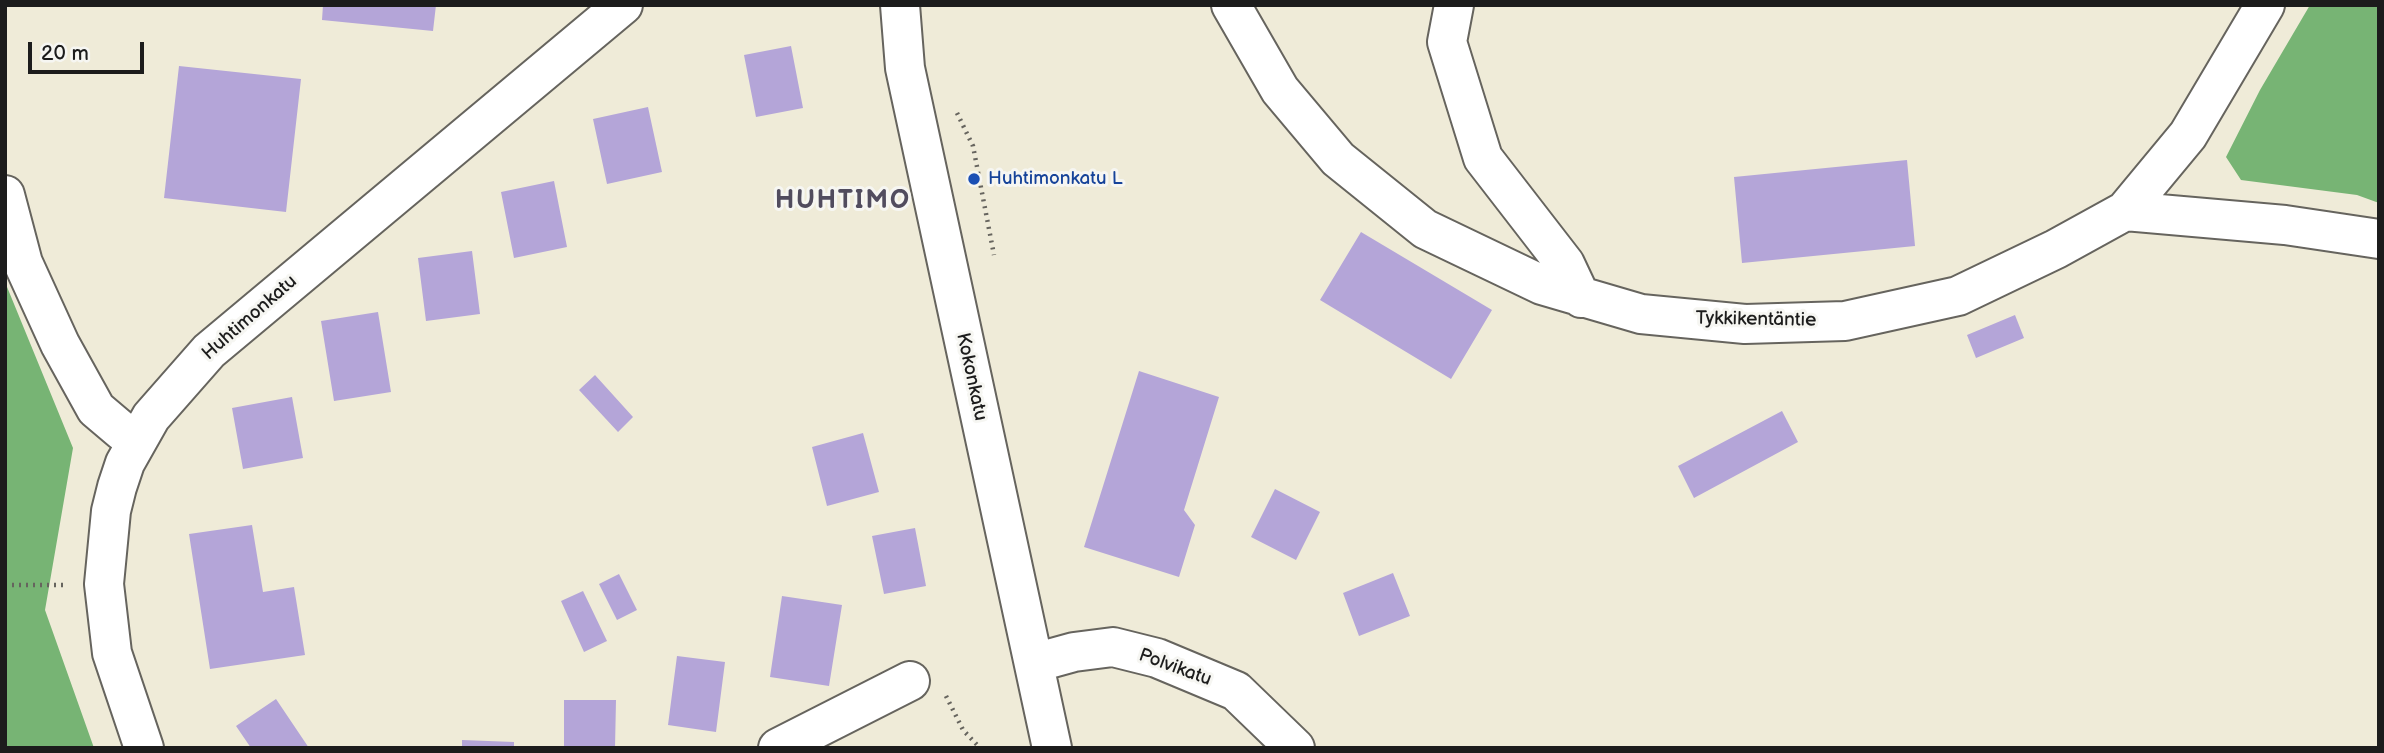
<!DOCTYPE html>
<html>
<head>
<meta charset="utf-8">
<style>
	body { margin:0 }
	#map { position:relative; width:2384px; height:753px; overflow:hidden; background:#efebd8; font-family:"Balsamiq Sans",sans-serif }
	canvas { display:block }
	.frame { position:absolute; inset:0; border:7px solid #1c1c1c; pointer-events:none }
	.scale { position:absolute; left:28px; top:42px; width:116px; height:32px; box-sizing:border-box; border:4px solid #1c1c1c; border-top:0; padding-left:9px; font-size:21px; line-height:24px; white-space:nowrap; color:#1c1c1c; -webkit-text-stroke:5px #f6f6f2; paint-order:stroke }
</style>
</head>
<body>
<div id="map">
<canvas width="2384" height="753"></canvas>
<div class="frame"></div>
<div class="scale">20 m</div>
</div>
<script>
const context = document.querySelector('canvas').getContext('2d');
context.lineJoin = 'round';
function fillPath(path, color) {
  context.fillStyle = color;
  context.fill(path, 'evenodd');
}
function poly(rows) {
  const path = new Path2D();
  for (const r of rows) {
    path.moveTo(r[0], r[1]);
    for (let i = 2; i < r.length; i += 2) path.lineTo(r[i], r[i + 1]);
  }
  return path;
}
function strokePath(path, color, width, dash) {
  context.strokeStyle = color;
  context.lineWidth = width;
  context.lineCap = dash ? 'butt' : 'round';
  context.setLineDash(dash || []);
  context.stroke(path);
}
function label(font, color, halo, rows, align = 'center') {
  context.font = font + ' "Balsamiq Sans",sans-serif';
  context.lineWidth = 6;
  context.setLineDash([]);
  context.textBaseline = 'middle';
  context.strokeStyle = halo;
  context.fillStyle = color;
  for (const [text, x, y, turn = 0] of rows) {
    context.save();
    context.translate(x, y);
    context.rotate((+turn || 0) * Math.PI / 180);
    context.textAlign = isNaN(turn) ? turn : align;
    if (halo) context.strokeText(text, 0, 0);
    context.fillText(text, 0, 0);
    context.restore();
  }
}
const forest = poly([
	[2310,5,2379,5,2379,203,2357,195,2241,180,2226,157,2260,90],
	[5,282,73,448,45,610,94,748,5,748]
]);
const building = poly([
	[323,5,436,5,433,31,322,20],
	[791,46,803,108,756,117,744,55],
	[179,66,301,79,286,212,164,198],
	[648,107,662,172,607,184,593,119],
	[1907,160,1915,246,1742,263,1734,177],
	[554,181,567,247,514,258,501,192],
	[1361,232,1492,310,1451,379,1320,300],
	[472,251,480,314,426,321,418,258],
	[378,312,391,392,334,401,321,321],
	[2015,315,2024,338,1976,358,1967,335],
	[1139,371,1219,397,1184,510,1195,525,1179,577,1084,547],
	[595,375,633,417,618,432,579,390],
	[292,397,303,458,243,469,232,408],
	[1782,411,1798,442,1694,498,1678,466],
	[863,433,879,492,827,506,812,447],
	[1275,489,1320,512,1296,560,1251,537],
	[252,525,263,592,294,587,305,655,210,669,189,534],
	[915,528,926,586,884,594,872,536],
	[1393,573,1410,616,1359,636,1343,593],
	[619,574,637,610,617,620,599,584],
	[583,591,607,641,584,652,561,601],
	[782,596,842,605,829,686,770,677],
	[677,656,725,662,716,732,668,725],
	[276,699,309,748,251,748,236,726],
	[564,700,616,700,615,748,564,748],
	[462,740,514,742,514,748,462,748]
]);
const path = poly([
	[957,113,973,146,994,255],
	[5,585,67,585],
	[946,696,963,730,980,748]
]);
const minor = poly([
	[900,5,905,68,1052,748],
	[1231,5,1280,90,1338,159,1425,229,1542,285,1641,314,1745,324,1845,321,1958,296,2056,249,2125,211,2285,225,2379,239],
	[1454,5,1447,42,1483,158,1565,264,1581,298],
	[5,195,23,263,60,344,96,409,122,431,137,439],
	[2125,211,2188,135,2265,5],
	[1034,663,1074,652,1113,647,1157,658,1236,691,1295,748],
	[144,748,112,653,104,584,111,511,117,487,125,463,151,417,209,351,623,5],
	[778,748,910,681]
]);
const markers = [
	[974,179,7,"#1a4fb4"]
];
const transitNames = [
	["Huhtimonkatu L",988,179]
];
const streetNames = [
	["Huhtimonkatu",250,318,-41],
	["Tykkikentäntie",1756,320,1],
	["Kokonkatu",971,377,78],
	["Polvikatu",1175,668,20]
];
const districtNames = [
	["HUHTIMO",843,201]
];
fillPath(forest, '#77b474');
fillPath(building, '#b4a5d8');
strokePath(minor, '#66645e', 42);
strokePath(path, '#66645e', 4.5, [2, 5]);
strokePath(minor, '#fff', 38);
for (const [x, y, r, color] of markers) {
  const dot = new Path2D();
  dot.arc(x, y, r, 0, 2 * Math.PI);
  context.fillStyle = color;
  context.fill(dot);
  strokePath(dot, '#f6f6f2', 2.5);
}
label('19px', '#164399', '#f6f6f2', transitNames, 'left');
label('19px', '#1c1c1c', '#f6f6f2', streetNames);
context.letterSpacing = '2px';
label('bold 26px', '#514c5e', '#f6f6f2', districtNames);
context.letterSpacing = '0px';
</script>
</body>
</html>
